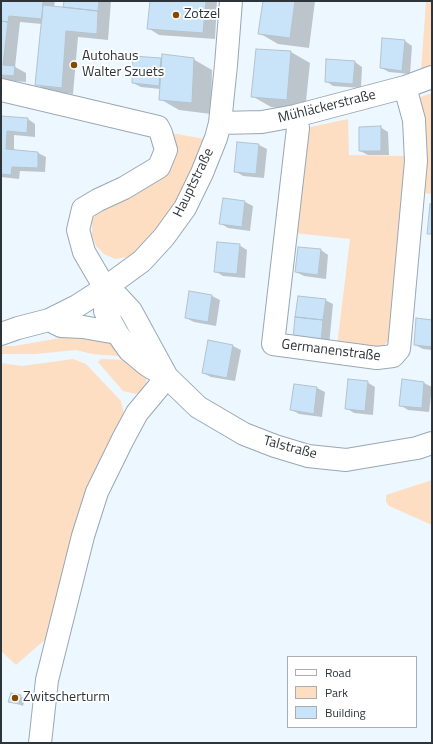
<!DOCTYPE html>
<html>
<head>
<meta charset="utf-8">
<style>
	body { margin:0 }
	#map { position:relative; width:433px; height:744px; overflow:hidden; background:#edf7ff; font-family:"Titillium Web",sans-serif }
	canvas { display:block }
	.frame { position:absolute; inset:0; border:2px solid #2e353a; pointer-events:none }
	.legend { position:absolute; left:287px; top:656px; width:130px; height:72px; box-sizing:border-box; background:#fff; border:1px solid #abaeb0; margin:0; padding:5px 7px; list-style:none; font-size:12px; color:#2e353a }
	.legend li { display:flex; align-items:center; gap:8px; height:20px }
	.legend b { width:20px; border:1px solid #abaeb0 }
</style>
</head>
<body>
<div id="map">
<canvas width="433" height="744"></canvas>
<div class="frame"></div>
<ul class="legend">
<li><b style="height:5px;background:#fff"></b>Road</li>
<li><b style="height:11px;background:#fddec3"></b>Park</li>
<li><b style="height:11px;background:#c9e4f8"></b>Building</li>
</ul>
</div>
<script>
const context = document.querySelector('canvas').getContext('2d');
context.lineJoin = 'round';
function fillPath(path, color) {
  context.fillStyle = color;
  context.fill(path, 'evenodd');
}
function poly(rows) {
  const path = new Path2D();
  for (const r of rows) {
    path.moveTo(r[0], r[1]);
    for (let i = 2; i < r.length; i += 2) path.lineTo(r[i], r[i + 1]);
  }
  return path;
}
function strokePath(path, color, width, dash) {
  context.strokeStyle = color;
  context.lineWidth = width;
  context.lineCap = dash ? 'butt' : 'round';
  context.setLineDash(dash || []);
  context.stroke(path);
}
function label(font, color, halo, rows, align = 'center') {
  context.font = font + ' "Titillium Web",sans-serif';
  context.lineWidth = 3.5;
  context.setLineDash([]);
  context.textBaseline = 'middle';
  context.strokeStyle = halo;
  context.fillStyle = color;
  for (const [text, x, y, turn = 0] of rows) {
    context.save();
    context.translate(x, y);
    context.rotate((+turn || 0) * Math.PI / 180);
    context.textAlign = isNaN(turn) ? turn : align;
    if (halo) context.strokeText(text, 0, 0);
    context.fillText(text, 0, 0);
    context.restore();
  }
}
const green = poly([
	[426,1,432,2,432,67,421,71],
	[432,93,432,194,424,193,418,98],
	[348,119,349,155,406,156,392,339,375,351,337,346,350,239,294,233,306,128],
	[171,133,205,139,183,189,160,225,138,251,127,257,115,259,104,254,96,246,92,236,92,220,99,210,132,194],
	[72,336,112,341,122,355,118,356,92,354,76,350,36,354,1,354,1,346,14,346],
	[73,359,86,364,121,401,124,414,48,637,16,665,1,651,1,363,22,366],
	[101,359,129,360,147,377,145,389,136,394,123,391,98,362],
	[432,480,432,525,389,506,386,502,386,495]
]);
const shadow = poly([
	[1,1,55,1,54,7,64,8,65,1,111,1,108,40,78,37,73,94,48,91,36,84,42,24,20,22,15,67,26,73,26,82,1,80],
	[150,1,217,1,215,39,159,35,148,28],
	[264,1,315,1,309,48,278,44,259,33],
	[405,41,412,46,410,74,389,72,381,68],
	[291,52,310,63,305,110,271,107,252,96],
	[161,59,193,59,212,70,211,114,179,110,160,99,160,89,141,87,133,83],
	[355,62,362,67,361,88,333,86,326,81],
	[1,117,28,119,35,124,35,137,14,135,14,151,38,153,46,157,45,172,20,171,19,179,1,177],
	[380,127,388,132,389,155,368,155,360,151],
	[238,143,259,145,267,149,264,178,243,176,235,171],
	[224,199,245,202,253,206,250,231,228,228,220,223],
	[239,245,247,250,245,278,223,276,215,271],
	[321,250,328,255,326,279,304,276,296,272],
	[190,292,212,296,220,300,216,326,194,322,186,318],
	[325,300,333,304,329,346,302,343],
	[432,321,432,350,423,349,415,345],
	[233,346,241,350,235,381,211,377,203,373],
	[403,380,424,383,432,387,429,412,408,410,400,405],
	[367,382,375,387,373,415,354,413,346,408],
	[295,385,317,388,325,392,322,417,299,414,292,410],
	[11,694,25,698,23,706,10,701]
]);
const building = poly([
	[1,1,43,1,42,19,9,16,8,22,1,21,1,1],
	[64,1,99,1,98,11,63,7,64,1],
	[150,1,206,1,203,33,147,29,150,1],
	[263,1,295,1,290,38,258,34,263,1],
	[43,5,98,11,97,34,66,31,62,88,35,85,43,5],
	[1,21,8,22,3,65,15,66,14,76,1,75,1,21],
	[382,38,405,40,402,71,380,68,382,38],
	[256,49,291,51,287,100,251,97,256,49],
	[162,54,194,58,192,103,159,100,162,54],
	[133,56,161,58,159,86,132,83,133,56],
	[326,59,355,61,353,84,325,82,326,59],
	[1,116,28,118,27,133,7,131,6,149,38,152,38,168,12,167,11,175,1,174,1,116],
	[381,126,381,151,359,151,359,127,381,126],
	[237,142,259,144,256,174,234,172,237,142],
	[223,198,245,201,242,227,219,224,223,198],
	[430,204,432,204,432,234,427,234,430,204],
	[217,242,240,244,237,274,214,272,217,242],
	[298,247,321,249,318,275,295,272,298,247],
	[189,291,212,295,208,322,185,318,189,291],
	[298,296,326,299,323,320,295,317,298,296],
	[295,317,323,320,321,342,293,339,295,317],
	[416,318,432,320,432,347,414,345,416,318],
	[208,340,233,345,227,378,202,373,208,340],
	[348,379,368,381,365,411,345,409,348,379],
	[402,379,424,382,422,408,399,406,402,379],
	[294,384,317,387,314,414,290,410,294,384],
	[11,693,21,695,19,704,8,702,11,693]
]);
const minor = poly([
	[1,90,158,127,161,133,166,150,159,167,124,188,98,200,83,209,78,230,84,252,105,288,118,297,131,311,167,377],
	[295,116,298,128,273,344,377,358,393,356,399,349,416,161,414,120,405,87],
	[220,123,262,122,295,116,405,87,432,77],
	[105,288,105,311,117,333,129,350,147,365,167,377,198,407,244,434,275,446,308,456,346,460,417,448,432,443],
	[49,320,61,326,83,327,117,333],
	[1,334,18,328,49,320,77,306,105,288,142,261,164,237,185,208,202,173,216,138,220,123,226,65,231,1],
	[40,743,47,680,83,536,97,492,123,439,137,413,167,377]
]);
const markers = [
	[176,15,4,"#844b00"],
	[74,65,4,"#844b00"],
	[15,698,4,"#844b00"]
];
const poiNames = [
	["Zotzel",184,15],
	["Autohaus",82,57],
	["Walter Szuets",82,73],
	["Zwitscherturm",23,698]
];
const streetNames = [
	["Mühläckerstraße",327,107,-14],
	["Hauptstraße",194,183,-64],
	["Germanenstraße",331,351,7],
	["Talstraße",290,448,15]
];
fillPath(green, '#fddec3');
fillPath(shadow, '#0003');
fillPath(building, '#c9e4f8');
strokePath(building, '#b2c3cf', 1);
strokePath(minor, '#98a8b4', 24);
strokePath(minor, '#fff', 22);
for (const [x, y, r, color] of markers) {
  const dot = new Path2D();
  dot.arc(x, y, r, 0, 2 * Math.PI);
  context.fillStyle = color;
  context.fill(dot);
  strokePath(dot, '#fff', 1.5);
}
label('14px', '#2e353a', '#fff', poiNames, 'left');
label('14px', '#2e353a', '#fff', streetNames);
</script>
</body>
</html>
